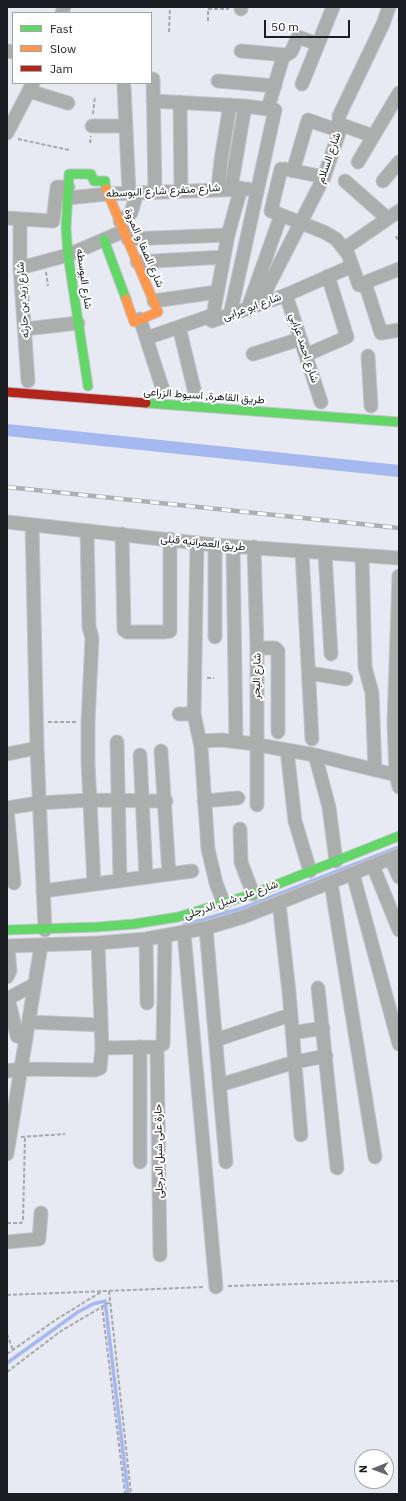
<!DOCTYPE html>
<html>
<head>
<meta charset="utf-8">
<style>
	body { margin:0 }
	#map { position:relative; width:406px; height:1501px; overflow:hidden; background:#e7eaf3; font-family:"IBM Plex Sans",sans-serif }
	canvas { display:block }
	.frame { position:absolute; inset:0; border:8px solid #1b1d22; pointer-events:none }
	.legend { position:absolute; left:12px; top:12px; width:140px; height:72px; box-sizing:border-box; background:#fff; border:1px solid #a4a5a7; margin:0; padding:5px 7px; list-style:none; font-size:12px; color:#1b1d22 }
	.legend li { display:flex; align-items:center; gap:8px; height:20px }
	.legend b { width:20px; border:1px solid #a4a5a7 }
	.north { position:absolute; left:354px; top:1449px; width:40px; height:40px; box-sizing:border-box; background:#fff; border:1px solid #a4a5a7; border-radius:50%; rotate:269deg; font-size:11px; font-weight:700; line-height:16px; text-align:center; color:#1b1d22 }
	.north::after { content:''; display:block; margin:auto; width:14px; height:18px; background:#62656b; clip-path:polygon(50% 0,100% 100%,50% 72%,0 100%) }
	.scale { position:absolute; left:264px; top:20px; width:86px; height:18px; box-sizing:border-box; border:2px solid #1b1d22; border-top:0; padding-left:5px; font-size:12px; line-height:14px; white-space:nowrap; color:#1b1d22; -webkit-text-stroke:3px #fff; paint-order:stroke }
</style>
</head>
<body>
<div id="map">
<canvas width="406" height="1501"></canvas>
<div class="frame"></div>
<ul class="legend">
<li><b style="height:5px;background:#63d668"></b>Fast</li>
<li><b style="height:5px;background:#ff974d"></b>Slow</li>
<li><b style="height:5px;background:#b3261e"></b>Jam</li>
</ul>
<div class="north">N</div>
<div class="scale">50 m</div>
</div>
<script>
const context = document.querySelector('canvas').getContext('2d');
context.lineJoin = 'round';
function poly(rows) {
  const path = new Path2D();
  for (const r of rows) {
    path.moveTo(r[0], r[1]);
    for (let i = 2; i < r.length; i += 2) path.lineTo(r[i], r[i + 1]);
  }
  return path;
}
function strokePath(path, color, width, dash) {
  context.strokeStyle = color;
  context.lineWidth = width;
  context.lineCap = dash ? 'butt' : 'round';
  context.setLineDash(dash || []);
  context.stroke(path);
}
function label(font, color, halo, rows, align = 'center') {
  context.font = font + ' "IBM Plex Sans",Vazirmatn,sans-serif';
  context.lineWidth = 4;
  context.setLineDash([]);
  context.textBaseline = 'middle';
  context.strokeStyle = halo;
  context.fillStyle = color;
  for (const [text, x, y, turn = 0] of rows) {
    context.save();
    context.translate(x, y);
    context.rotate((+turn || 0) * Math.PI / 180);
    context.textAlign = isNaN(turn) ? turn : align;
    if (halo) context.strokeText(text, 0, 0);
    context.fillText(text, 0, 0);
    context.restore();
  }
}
const stream = poly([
	[184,925,243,908,399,847],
	[7,1363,78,1312,93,1304,105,1301,128,1494]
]);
const canal = poly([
	[7,430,399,471]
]);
const path = poly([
	[208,21,208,9,229,9],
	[169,32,170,7],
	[93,114,95,96],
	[18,139,69,150],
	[90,143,91,136],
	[396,236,399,242],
	[46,272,48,286],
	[207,678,214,678],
	[48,722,76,722],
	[21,1137,65,1134],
	[7,1223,21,1223,23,1221,25,1137],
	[228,1286,399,1281],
	[109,1291,131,1494],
	[7,1295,204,1287],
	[102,1306,125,1494],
	[7,1334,13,1350],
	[7,1354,57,1319,101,1292],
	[7,1372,61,1331,110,1302]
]);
const street = poly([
	[241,7,241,9],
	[62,13,64,7],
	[7,51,13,52],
	[241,51,286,55],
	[153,79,155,192],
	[218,81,275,86],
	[302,84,333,7],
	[124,86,129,193],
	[29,91,68,103],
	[153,101,245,106,275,110,230,315],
	[180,102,181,190],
	[268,108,283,57,291,52,298,37,318,44],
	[339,124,373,136],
	[92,126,125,126],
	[7,133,33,83],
	[358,162,399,93],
	[281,169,271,211,324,232,336,239,348,254,359,285,399,269],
	[285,169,324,177],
	[293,171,308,120,340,131],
	[345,181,387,218],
	[383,181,399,162],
	[218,188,221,160,230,105],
	[231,188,245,106],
	[241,188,228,235,212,321,286,295,352,266],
	[68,198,107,194,248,189],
	[7,218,53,221,57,187,68,187],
	[20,219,20,268,28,381],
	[120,221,131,213,137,193],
	[128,239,228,235],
	[345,248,399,211],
	[137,262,223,257],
	[20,268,68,255,124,231],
	[365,283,381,333,399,330],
	[286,295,321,402],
	[154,301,217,292],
	[259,304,324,177,339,133,339,116,383,24,389,7],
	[248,308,281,215],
	[140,319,163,390],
	[179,327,195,393],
	[25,329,78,323],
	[147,338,213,315],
	[253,354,300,339],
	[306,355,347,337,328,276],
	[368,356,371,406],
	[7,522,215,545,399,558],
	[32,525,37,748,45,930],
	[87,531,89,627,92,638,88,722,88,762,94,884],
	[122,534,124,630,127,632,164,632,170,631,170,539],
	[197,543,194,714,201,747,208,849,216,883,224,904],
	[215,545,215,637],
	[233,546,236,741],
	[254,547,257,648,257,805],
	[302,552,312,739],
	[325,554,331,654],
	[362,556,365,667,372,693,375,770],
	[399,576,394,722,396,775,399,787],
	[257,648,275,648,278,651,278,732],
	[309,673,346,679],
	[179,714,194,714],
	[200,741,222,740,247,743,315,755,396,775],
	[117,742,120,881],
	[287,750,295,821,310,871],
	[161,751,169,874],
	[7,754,37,748],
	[140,755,146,877],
	[315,755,329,807,336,861],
	[204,801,238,798],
	[7,808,39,803,90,800,166,801],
	[7,809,14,883],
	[240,829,241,862,253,894],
	[391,859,399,877],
	[373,866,399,930],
	[353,874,399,1044],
	[331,883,375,1157],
	[43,891,192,871],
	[279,903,289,992,301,1135],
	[206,928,226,1162],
	[184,933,216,1287],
	[146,939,147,1003],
	[7,946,98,943,146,939,206,928,243,917,399,855],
	[7,977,10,971,8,946],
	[318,988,337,1168],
	[8,998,17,1036,26,1039],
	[7,999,35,984],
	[29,1022,101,1025],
	[292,1033,323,1028],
	[216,1040,290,1015],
	[140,1047,140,1162],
	[157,1047,160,1255],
	[102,1048,157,1047,163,1044,165,937],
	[7,1071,21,1069,95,1070,100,1068,102,1048,98,943],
	[220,1085,295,1062,326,1056],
	[7,1154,41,946],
	[7,1242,39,1239,41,1213]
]);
const fast = poly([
	[104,240,126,299],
	[88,386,68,255,66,228,69,174,91,174,94,181,105,181,106,189],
	[146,403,399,422],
	[7,930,97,927,134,924,178,917,253,894,399,836]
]);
const slow = poly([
	[106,189,158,312,134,322,126,299]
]);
const jam = poly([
	[7,392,146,403]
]);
const rail = poly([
	[7,487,399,528]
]);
const streetNames = [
	["شارع السلام",329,158,-71],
	["شارع متفرع شارع البوسطه",163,191,-3],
	["شارع الصفا و المروة",144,248,67],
	["شارع البوسطه",84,279,82],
	["شارع زيد بن حارثه",23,300,-94],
	["شارع ابو عرابى",252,307,-20],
	["شارع احمد عرابي",304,348,72],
	["طريق القاهرة, اسيوط الزراعى",204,396,4],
	["طريق العمرانيه قبلى",203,543,6],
	["شارع البحر",257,676,-89],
	["شارع على شبل الدرجلى",231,900,-19],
	["حارة على شبل الدرجلى",159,1151,-91]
];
strokePath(stream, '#a5b9f0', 3.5);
strokePath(canal, '#a5b9f0', 12);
strokePath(street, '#c3c6cd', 15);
strokePath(fast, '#c3c6cd', 11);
strokePath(slow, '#c3c6cd', 11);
strokePath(jam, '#c3c6cd', 11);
strokePath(path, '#a6a9a8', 2, [4, 2]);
strokePath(street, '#abaeac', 13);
strokePath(fast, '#63d668', 9);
strokePath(slow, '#ff974d', 9);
strokePath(jam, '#b3261e', 9);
strokePath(rail, '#adb0b2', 4.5);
strokePath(rail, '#fff', 3, [9]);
label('11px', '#1b1d22', '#fff', streetNames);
</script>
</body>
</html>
